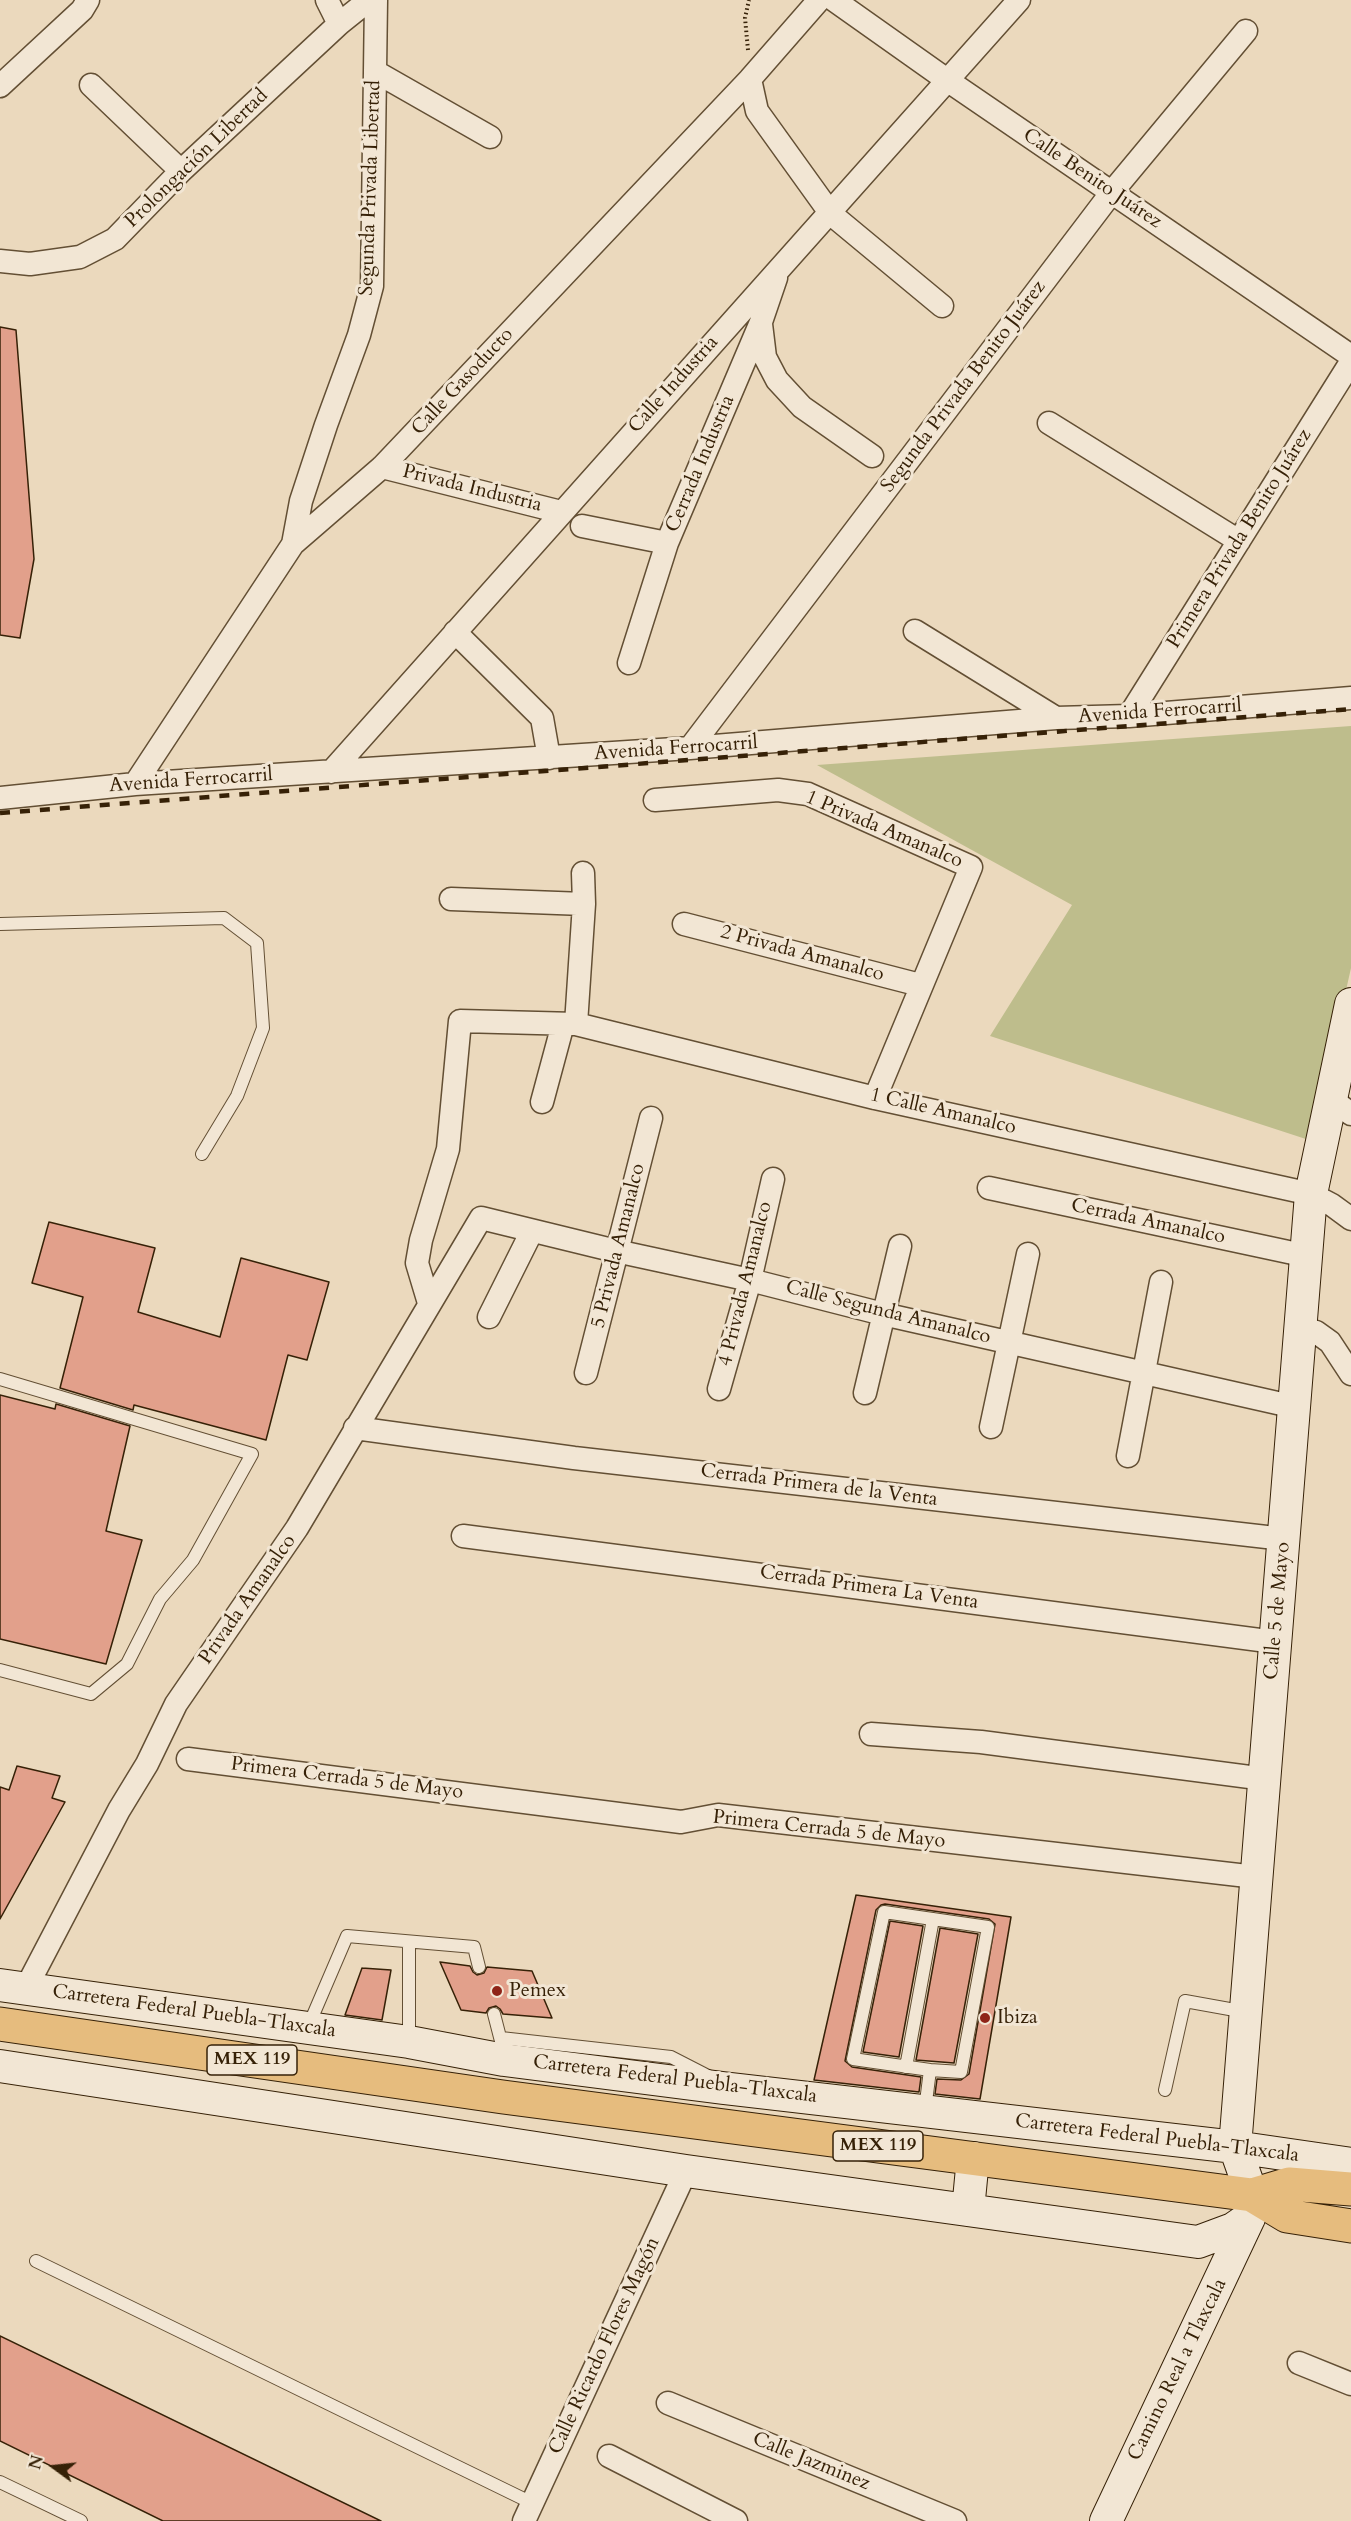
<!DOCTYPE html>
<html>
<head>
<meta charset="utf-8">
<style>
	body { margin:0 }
	#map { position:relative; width:1351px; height:2521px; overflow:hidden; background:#ebd9bd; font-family:Cardo,serif }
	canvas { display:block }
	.north { position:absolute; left:24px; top:2437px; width:60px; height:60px; -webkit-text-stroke:4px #f2e6d4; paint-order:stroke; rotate:285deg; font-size:16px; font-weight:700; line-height:24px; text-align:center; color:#362107 }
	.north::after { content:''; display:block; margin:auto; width:21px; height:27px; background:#362107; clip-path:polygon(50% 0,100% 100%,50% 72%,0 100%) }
</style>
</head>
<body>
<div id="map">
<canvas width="1351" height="2521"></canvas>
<div class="north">N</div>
</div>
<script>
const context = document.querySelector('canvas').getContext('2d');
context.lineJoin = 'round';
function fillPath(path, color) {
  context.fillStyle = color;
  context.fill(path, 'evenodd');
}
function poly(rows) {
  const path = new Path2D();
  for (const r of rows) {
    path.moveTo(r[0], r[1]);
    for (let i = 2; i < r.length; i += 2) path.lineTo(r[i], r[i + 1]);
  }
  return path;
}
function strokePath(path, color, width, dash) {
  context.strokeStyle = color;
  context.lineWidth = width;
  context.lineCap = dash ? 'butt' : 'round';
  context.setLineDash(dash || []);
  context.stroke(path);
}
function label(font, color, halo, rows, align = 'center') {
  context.font = font + ' Cardo,serif';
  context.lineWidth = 6;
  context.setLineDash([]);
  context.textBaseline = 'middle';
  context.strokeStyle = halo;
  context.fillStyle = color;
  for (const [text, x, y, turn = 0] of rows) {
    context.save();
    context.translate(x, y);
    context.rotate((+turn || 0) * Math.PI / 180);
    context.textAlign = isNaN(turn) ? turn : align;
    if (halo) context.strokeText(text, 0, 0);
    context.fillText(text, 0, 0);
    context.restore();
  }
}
const green = poly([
	[1351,726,1351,968,1312,1141,990,1036,1072,905,817,765]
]);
const building = poly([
	[0,327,16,330,34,559,20,638,0,635,0,327],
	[49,1222,155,1248,138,1312,220,1337,241,1258,329,1282,307,1360,288,1355,266,1440,134,1405,133,1410,60,1388,83,1297,32,1283,49,1222],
	[0,1395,55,1409,56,1404,130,1426,106,1531,142,1540,106,1664,0,1639,0,1395],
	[17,1766,60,1776,52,1798,65,1802,0,1919,0,1787,9,1790,17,1766],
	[856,1895,1011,1917,980,2099,935,2094,937,2079,961,2080,969,2074,995,1924,989,1919,885,1904,881,1905,876,1910,845,2061,852,2067,921,2077,919,2092,814,2080,856,1895],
	[890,1921,923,1926,899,2057,863,2052,890,1921],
	[940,1928,978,1934,954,2063,916,2060,940,1928],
	[440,1962,470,1966,473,1972,477,1975,484,1973,487,1967,532,1971,552,2018,503,2014,500,2009,496,2006,489,2008,486,2013,461,2010,440,1962],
	[362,1968,391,1970,382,2020,345,2015,362,1968],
	[0,2336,381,2521,163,2521,0,2441,0,2336]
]);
const path = poly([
	[748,50,745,18,749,0]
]);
const lane = poly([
	[0,924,224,918,257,943,263,1028,237,1096,202,1154],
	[0,1379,252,1454,193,1560,160,1599,127,1664,91,1694,0,1670],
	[409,1942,409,2041],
	[494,2014,502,2045],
	[308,2027,347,1936,474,1947,479,1967],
	[501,2038,671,2057,710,2077],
	[906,2067,933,1919],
	[1165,2090,1185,2001,1246,2012],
	[925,2110,930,2070,853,2059,884,1912,988,1927,961,2072,930,2070],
	[36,2261,532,2503],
	[0,2482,81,2521]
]);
const street = poly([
	[327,0,339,24],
	[834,0,947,80,1351,356],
	[376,72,490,137],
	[750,79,757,111,831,214,942,306],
	[91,85,181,171],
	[0,86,82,10,88,0],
	[0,261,30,264,80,257,115,239,181,171,339,24,369,0],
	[761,324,765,357,777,380,802,407,872,456],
	[1049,423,1239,541],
	[382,467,561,512],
	[582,526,667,543],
	[293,544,301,501,326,425,359,335,372,286,376,0],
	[915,631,1056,718],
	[455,632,542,718,549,758],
	[629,663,667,543,761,322,776,278],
	[1129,716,1351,362],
	[690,748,1112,192,1246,31],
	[331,772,1019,0],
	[135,784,293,544,382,467,750,79,819,0],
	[0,798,135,784,690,748,1056,718,1129,716,1351,698],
	[655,800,778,790,808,794,971,867,875,1098],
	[451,899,584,904],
	[684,924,920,985],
	[576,1024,584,904,583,873],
	[1330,1098,1351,1114],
	[542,1102,563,1024],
	[989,1188,1307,1256],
	[429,1303,417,1263,421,1240,448,1149,460,1021,576,1024,875,1098,1311,1194,1332,1205,1351,1219],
	[489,1317,532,1231],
	[1301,1328,1316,1332,1330,1342,1351,1374],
	[586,1373,651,1118],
	[719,1389,750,1280,773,1179],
	[865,1393,900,1246],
	[991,1427,1028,1254],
	[355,1428,574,1458,1284,1539],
	[1128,1456,1161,1282],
	[463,1536,1275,1642],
	[871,1734,981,1742,1265,1779],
	[188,1759,681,1822,718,1815,1256,1877],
	[26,1988,119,1810,147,1764,176,1704,297,1528,481,1218,616,1251,750,1280,883,1314,1295,1407],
	[1299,2363,1351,2384],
	[668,2403,955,2521],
	[609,2456,736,2521],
	[524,2521,686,2171]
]);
const secondary = poly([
	[0,1985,409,2042,504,2060,723,2088,1235,2147,1351,2164],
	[0,2066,686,2171,1198,2242,1233,2229,1249,2218],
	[968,2210,973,2158],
	[1106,2521,1249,2218,1252,2195,1235,2147,1311,1194,1351,1004]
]);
const primary = poly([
	[0,2024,503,2097,1252,2195,1287,2216,1351,2226],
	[1252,2195,1289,2184,1351,2189]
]);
const rail = poly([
	[0,813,1351,709]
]);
const markers = [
	[497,1991,6,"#8f2418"],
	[985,2018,6,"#8f2418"]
];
const shields = [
	[252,2060,90],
	[878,2146,90]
];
const shieldNames = [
	["MEX 119",252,2060],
	["MEX 119",878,2146]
];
const streetNames = [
	["Prolongación Libertad",197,159,-44],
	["Calle Benito Juárez",1092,179,34],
	["Segunda Privada Libertad",371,188,-88],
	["Calle Gasoducto",463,382,-47],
	["Calle Industria",674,385,-48],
	["Segunda Privada Benito Juárez",964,387,-53],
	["Cerrada Industria",701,464,-67],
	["Privada Industria",472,489,14],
	["Primera Privada Benito Juárez",1240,539,-58],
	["Avenida Ferrocarril",1160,712,-4],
	["Avenida Ferrocarril",676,749,-4],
	["Avenida Ferrocarril",191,781,-4],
	["1 Privada Amanalco",884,830,23],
	["2 Privada Amanalco",802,954,15],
	["1 Calle Amanalco",943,1112,13],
	["Cerrada Amanalco",1148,1222,12],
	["5 Privada Amanalco",619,1246,-76],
	["4 Privada Amanalco",746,1284,-76],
	["Calle Segunda Amanalco",888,1313,14],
	["Cerrada Primera de la Venta",819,1486,7],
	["Cerrada Primera La Venta",869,1588,8],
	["Privada Amanalco",248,1600,-55],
	["Calle 5 de Mayo",1278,1611,-85],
	["Primera Cerrada 5 de Mayo",347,1779,7],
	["Primera Cerrada 5 de Mayo",829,1830,6],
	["Carretera Federal Puebla-Tlaxcala",194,2012,8],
	["Carretera Federal Puebla-Tlaxcala",675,2080,7],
	["Carretera Federal Puebla-Tlaxcala",1157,2139,7],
	["Calle Ricardo Flores Magón",605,2346,-65],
	["Camino Real a Tlaxcala",1178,2370,-64],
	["Calle Jazminez",811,2462,22]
];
const poiNames = [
	["Pemex",509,1991],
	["Ibiza",997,2018]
];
fillPath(green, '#bebd8c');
fillPath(building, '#e2a08b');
strokePath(building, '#362107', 1.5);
strokePath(lane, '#634f34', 14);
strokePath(street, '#634f34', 25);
strokePath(secondary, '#362107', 34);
strokePath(primary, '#362107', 35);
strokePath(path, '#362107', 4, [1.5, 3]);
strokePath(lane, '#f2e6d4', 12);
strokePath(street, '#f2e6d4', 22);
strokePath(secondary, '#f2e6d4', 32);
strokePath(primary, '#e6bc7e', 33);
strokePath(rail, '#362107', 4.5, [10, 10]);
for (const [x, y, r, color] of markers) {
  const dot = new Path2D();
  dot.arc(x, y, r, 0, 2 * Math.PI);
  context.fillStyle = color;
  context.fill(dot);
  strokePath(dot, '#f2e6d4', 2);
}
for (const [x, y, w] of shields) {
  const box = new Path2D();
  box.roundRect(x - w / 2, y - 15, w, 30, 4.5);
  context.fillStyle = '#f2e6d4';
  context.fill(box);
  strokePath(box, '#362107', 1.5);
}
label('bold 18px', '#362107', null, shieldNames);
label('20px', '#362107', '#f2e6d4', streetNames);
label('20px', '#362107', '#f2e6d4', poiNames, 'left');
</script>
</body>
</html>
